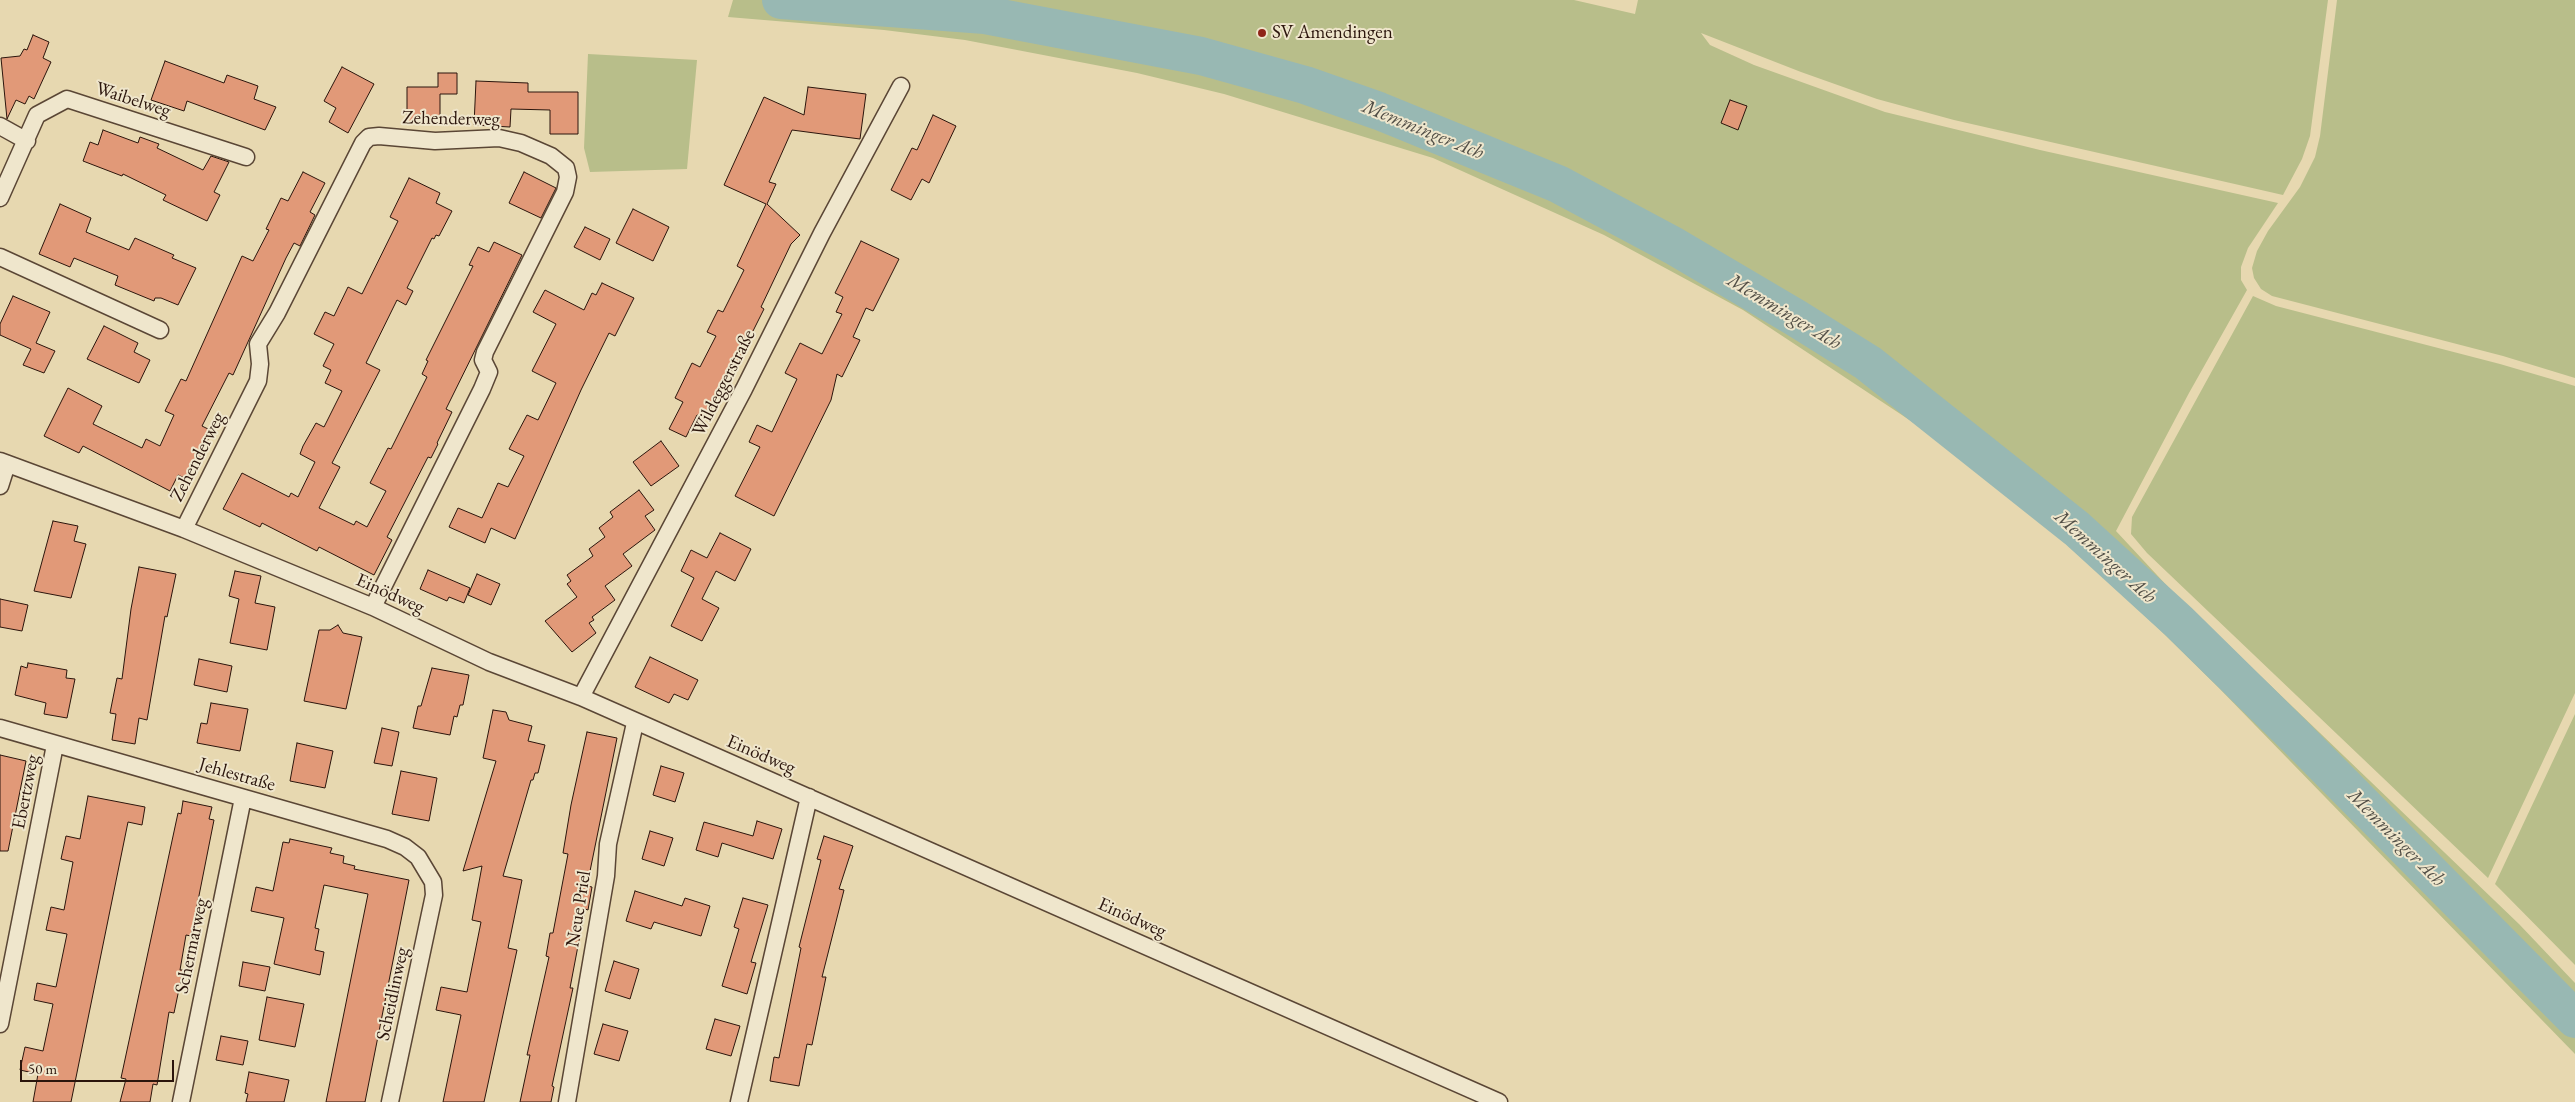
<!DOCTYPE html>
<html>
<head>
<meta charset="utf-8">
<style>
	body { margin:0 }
	#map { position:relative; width:2575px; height:1102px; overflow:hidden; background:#e7d8b0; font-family:"EB Garamond",serif }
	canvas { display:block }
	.scale { position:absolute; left:20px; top:1060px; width:154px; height:22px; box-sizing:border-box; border:2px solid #2b150c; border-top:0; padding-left:6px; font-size:15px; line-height:18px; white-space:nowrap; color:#2b150c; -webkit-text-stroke:4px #efe6cc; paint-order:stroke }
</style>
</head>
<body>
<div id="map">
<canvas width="2575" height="1102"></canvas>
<div class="scale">50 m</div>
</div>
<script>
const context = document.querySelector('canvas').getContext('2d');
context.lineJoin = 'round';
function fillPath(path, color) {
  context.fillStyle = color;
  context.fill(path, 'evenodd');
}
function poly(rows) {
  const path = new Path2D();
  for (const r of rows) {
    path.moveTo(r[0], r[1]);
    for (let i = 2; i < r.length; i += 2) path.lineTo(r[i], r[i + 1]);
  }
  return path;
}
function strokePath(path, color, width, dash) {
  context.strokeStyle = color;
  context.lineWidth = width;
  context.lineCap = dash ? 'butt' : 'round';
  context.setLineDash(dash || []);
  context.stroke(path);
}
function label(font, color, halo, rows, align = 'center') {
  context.font = font + ' "EB Garamond",serif';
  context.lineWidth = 4;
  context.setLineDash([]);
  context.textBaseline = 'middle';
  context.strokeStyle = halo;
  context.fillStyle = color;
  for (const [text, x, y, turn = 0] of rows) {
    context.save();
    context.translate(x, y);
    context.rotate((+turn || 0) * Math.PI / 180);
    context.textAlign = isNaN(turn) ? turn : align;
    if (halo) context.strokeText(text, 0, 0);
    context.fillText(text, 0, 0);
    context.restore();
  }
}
const green = poly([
	[733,0,1574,0,1635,14,1638,0,2328,0,2310,136,2302,159,2283,195,1954,120,1877,99,1801,72,1701,33,1710,45,1754,65,1885,112,2040,150,2278,203,2248,248,2241,267,2241,280,2247,290,2189,393,2116,531,2170,589,2519,924,2575,983,2575,1054,2218,687,2158,628,2081,557,2038,520,1914,423,1743,310,1604,235,1433,158,1224,94,1137,73,965,40,884,30,728,17],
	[2337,0,2575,0,2575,378,2503,356,2272,296,2261,289,2254,278,2252,268,2257,251,2268,231,2300,187,2315,157,2320,136],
	[588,54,697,60,687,169,590,172,584,148],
	[2253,296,2276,306,2500,364,2575,386,2575,693,2488,878,2147,553,2131,534,2132,517],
	[2575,714,2575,965,2495,884]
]);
const river = poly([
	[781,0,985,15,1201,56,1305,85,1379,111,1558,184,1674,246,1796,318,1868,363,2077,529,2179,622,2296,737,2575,1019]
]);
const building = poly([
	[33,35,49,42,43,58,51,62,34,99,29,96,25,104,16,100,7,119,1,58,20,56,24,49,27,50,33,35],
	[165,61,224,83,227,75,258,86,254,99,276,107,265,130,187,101,184,111,151,100,165,61],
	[342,67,374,84,348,133,329,122,336,108,324,101,342,67],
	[438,73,457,73,457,94,440,94,440,123,407,123,407,87,438,87,438,73],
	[476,81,528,83,528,92,578,92,578,134,550,134,550,110,511,109,510,127,474,125,476,81],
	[808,87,866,94,860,139,792,130,769,182,776,184,767,204,800,235,791,244,761,307,764,309,733,371,730,370,706,419,697,415,686,437,669,429,683,402,675,398,692,363,700,367,716,336,707,332,718,310,723,312,744,270,737,266,766,204,724,185,764,97,804,115,808,87],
	[1730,100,1747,106,1738,130,1721,123,1730,100],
	[933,115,956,126,929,183,922,179,911,200,891,190,912,148,917,150,933,115],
	[103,130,138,143,140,137,159,144,157,148,203,170,211,156,229,162,214,192,220,195,207,221,163,200,166,195,123,174,122,176,83,161,90,142,98,145,103,130],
	[303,172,325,183,310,212,315,215,300,246,294,243,286,258,233,375,229,373,202,426,212,431,189,480,178,475,170,491,83,446,79,453,44,436,68,388,102,406,93,424,142,448,146,439,160,446,174,415,165,411,181,379,186,381,242,256,253,261,269,230,266,229,281,198,288,201,303,172],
	[524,172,556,188,541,218,509,203,524,172],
	[409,178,440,193,436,203,452,211,439,236,436,235,434,239,432,238,407,288,413,291,406,305,397,300,366,363,380,370,332,463,340,467,319,508,354,525,356,521,367,527,386,491,370,483,388,448,391,449,427,377,422,374,428,361,426,360,473,266,469,265,478,247,489,252,494,242,522,255,446,409,452,412,437,443,438,444,431,458,428,457,387,537,392,540,374,575,319,547,317,551,262,523,260,527,223,509,242,473,289,497,291,493,298,497,315,462,300,454,303,446,316,423,324,427,342,391,325,383,331,370,323,366,334,344,314,334,325,312,334,316,348,287,362,294,398,221,390,217,409,178],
	[60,204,91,218,86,232,129,250,135,238,174,255,172,258,196,268,178,305,161,298,155,298,154,301,115,285,118,276,74,258,70,267,39,254,60,204],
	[633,209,669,227,653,261,616,243,633,209],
	[585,227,610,239,600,260,574,247,585,227],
	[861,241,899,259,873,311,866,308,853,337,860,340,842,377,837,374,831,400,774,516,735,496,760,447,749,442,757,425,772,432,797,379,785,373,800,343,822,354,842,314,836,312,843,297,835,293,861,241],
	[602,283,634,298,615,336,609,333,581,390,515,539,491,528,485,543,449,527,458,508,482,518,498,483,508,487,524,456,509,449,527,415,538,420,556,383,532,371,556,324,533,312,545,290,584,310,592,293,596,295,602,283],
	[13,296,50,312,36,343,55,351,44,373,23,365,31,349,0,335,0,324,13,296],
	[104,326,138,343,134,352,150,360,139,383,87,359,104,326],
	[661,441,679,466,651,486,633,462,661,441],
	[639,490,654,510,645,516,655,530,623,554,632,566,605,586,615,600,592,617,594,620,589,623,596,633,572,652,545,621,577,597,567,584,571,581,567,575,593,556,589,549,605,537,599,528,613,517,610,512,639,490],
	[53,521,78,526,74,541,86,544,71,598,34,591,53,521],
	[720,533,751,549,735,581,716,571,702,599,719,608,702,641,671,626,694,578,681,571,691,550,707,558,720,533],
	[139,567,176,574,167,617,165,616,147,720,139,718,135,744,112,740,116,714,110,713,117,678,122,679,131,609,139,567],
	[428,570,470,588,464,603,449,597,447,601,420,589,428,570],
	[235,571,261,576,255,603,275,607,267,650,230,643,239,599,229,596,235,571],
	[477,574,500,584,491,605,468,595,477,574],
	[0,599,28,605,22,631,0,627,0,599],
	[338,625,343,633,362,637,346,709,304,701,319,630,330,630,338,625],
	[650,657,698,680,688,700,674,694,669,703,635,687,650,657],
	[199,659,232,666,227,692,194,685,199,659],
	[28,663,67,670,66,678,75,679,67,718,44,714,46,703,15,695,21,666,27,668,28,663],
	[432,668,469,675,463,705,460,705,457,717,454,716,450,735,413,728,418,706,421,706,432,668],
	[211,703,248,709,240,751,197,743,201,723,207,724,211,703],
	[493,710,506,712,509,720,532,726,528,741,545,745,538,773,535,773,533,780,531,780,503,876,522,880,508,948,517,950,484,1102,443,1102,461,1015,436,1010,441,987,467,992,481,922,472,920,482,866,463,871,496,761,483,758,493,710],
	[382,728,399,732,392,766,374,763,382,728],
	[587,732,617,738,587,886,592,887,588,910,585,909,570,988,573,988,552,1086,554,1087,551,1102,520,1102,530,1055,527,1055,549,957,546,956,550,933,553,933,568,854,563,853,571,805,587,732],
	[297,743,333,751,325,788,290,781,297,743],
	[0,755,26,761,8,851,0,851,0,755],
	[661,766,684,773,675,802,653,795,661,766],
	[401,771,437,778,429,821,392,814,401,771],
	[88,796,145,807,142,825,128,822,71,1102,33,1102,38,1074,20,1070,25,1047,43,1051,53,1004,34,1000,37,983,56,987,67,934,46,930,51,907,64,910,73,862,61,859,66,836,80,839,88,796],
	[183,801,212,807,209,819,214,820,191,936,186,935,180,970,183,970,174,1013,169,1012,157,1085,153,1084,150,1102,120,1102,126,1079,121,1078,178,813,181,814,183,801],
	[757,821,782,829,773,859,722,843,718,857,696,850,704,822,753,836,757,821],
	[650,831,673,838,664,866,642,859,650,831],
	[824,836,853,846,839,889,844,890,822,977,826,977,812,1045,807,1044,799,1086,770,1081,774,1057,779,1058,801,948,799,947,821,860,817,859,824,836],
	[290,839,332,848,330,853,344,856,343,863,355,866,354,869,409,880,365,1102,326,1102,368,894,324,885,315,928,319,929,315,950,324,952,320,975,274,964,284,918,251,911,256,887,273,891,283,842,289,843,290,839],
	[635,891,682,906,685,898,710,906,701,936,654,922,651,929,626,921,635,891],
	[743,898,768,905,751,962,756,963,747,994,722,986,739,929,734,927,743,898],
	[614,961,639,969,630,999,605,991,614,961],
	[243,962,270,967,265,991,239,986,243,962],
	[267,997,304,1004,295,1047,259,1040,267,997],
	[715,1019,740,1026,731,1056,706,1049,715,1019],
	[603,1024,628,1031,619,1061,594,1054,603,1024],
	[221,1036,248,1041,243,1065,216,1060,221,1036],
	[249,1072,289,1080,284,1102,246,1102,248,1094,245,1093,249,1072]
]);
const street = poly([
	[0,126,27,141],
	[0,198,37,115,67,99,246,157],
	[0,257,160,330],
	[0,461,184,529,373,607,489,662,581,697,1499,1102],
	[0,486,7,464],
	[184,529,258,381,260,364,258,344,277,313,363,143,369,137,379,136,435,141,499,138,521,143,551,156,566,168,568,177,565,192,485,352,483,360,489,372,482,389,373,607],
	[581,697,744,389,822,233,901,86],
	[0,728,387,839,405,847,418,857,433,882,434,895,390,1102],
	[0,1024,55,745],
	[181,1102,243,798],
	[567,1102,606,876,608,844,635,723],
	[739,1102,809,797]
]);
const markers = [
	[1262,33,5,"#8f2418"]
];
const poiNames = [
	["SV Amendingen",1272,33]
];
const streetNames = [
	["Waibelweg",133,100,18],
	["Zehenderweg",451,119,1],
	["Wildeggerstraße",724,383,-63],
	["Zehenderweg",198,457,-63],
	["Einödweg",390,594,24],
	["Einödweg",761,755,23],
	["Jehlestraße",237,775,16],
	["Ebertzweg",26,792,-79],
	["Neue Priel",579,909,-81],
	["Einödweg",1132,918,24],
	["Schermarweg",192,946,-78],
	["Scheidlinweg",393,994,-78]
];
const waterNames = [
	["Memminger Ach",1423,130,22],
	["Memminger Ach",1784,312,31],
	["Memminger Ach",2105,557,42],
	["Memminger Ach",2396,838,45]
];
fillPath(green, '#b8be8a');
strokePath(river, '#98b8b3', 38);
fillPath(building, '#e19978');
strokePath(building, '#2b150c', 1);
strokePath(street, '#5a4635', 19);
strokePath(street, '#efe6cc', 16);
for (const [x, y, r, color] of markers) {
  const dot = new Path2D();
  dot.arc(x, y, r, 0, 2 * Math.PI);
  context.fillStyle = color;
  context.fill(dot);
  strokePath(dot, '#efe6cc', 2);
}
label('19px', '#2b150c', '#efe6cc', poiNames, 'left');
label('19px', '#2b150c', '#efe6cc', streetNames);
label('italic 20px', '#514e46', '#efe6cc', waterNames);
</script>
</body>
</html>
